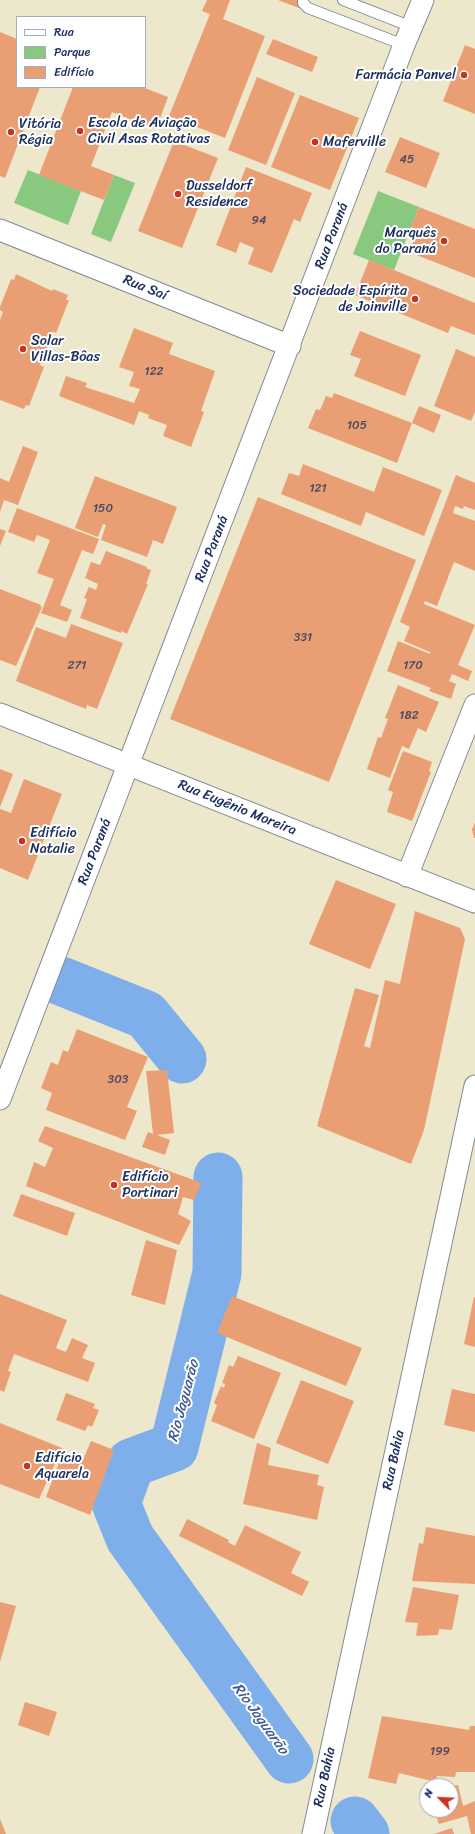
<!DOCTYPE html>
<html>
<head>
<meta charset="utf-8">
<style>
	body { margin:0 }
	#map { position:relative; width:475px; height:1834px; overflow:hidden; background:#ede7cc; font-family:Sriracha,sans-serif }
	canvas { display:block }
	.legend { position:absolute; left:16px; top:16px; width:130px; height:72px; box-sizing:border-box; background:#fff; border:1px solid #a4acbf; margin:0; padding:5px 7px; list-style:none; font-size:12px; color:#1b2f5e }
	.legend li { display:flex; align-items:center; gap:8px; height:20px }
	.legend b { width:20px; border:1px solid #a4acbf }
	.north { position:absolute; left:419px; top:1778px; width:40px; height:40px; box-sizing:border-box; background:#fff; border:1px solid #a4acbf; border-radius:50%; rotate:294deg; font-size:11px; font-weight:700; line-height:16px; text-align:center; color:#1b2f5e }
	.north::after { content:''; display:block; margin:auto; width:14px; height:18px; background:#c8321e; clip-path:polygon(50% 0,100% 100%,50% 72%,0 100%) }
</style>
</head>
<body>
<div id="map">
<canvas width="475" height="1834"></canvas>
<ul class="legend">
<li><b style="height:5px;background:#fff"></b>Rua</li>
<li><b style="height:11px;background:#89c87f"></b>Parque</li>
<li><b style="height:11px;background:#e99f73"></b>Edifício</li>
</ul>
<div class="north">N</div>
</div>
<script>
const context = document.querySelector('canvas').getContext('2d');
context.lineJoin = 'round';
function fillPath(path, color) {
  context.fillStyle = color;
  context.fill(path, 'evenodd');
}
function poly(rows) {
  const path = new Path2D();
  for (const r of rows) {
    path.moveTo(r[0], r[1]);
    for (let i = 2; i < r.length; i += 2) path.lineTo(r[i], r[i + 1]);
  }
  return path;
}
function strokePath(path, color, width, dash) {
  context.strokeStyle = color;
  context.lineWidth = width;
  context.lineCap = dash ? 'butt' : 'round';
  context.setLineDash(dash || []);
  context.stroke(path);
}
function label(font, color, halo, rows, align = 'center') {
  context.font = font + ' Sriracha,sans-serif';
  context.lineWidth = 4;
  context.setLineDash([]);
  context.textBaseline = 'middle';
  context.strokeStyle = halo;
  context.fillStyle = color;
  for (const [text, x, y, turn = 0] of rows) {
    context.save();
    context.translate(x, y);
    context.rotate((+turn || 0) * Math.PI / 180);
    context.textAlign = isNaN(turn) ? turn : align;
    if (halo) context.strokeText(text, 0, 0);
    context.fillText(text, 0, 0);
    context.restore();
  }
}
const green = poly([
	[28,170,81,191,68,225,14,203],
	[114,175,135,183,111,242,91,234],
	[378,191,419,207,394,270,353,254]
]);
const river = poly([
	[61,981,146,1015,182,1059],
	[218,1177,217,1273,174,1447,131,1463,116,1503,130,1538,289,1759],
	[355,1821,365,1834]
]);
const building = poly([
	[207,0,230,0,223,19,265,36,225,138,169,116,210,14,202,11],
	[278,0,302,0,299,8],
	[0,32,17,39,17,87,40,87,5,178,0,176],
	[273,39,318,57,312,72,266,54],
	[465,45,475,49,475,114,443,101],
	[257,77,295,93,266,165,228,150],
	[73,87,142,87,168,97,156,129,112,112,91,166,114,175,104,200,39,175],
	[300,95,359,118,330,190,271,167],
	[400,137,440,153,426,188,385,172],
	[174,141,218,158,182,248,138,231],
	[246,167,312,193,300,222,294,219,272,273,248,264,254,248,240,242,236,253,216,245],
	[419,207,475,229,475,278,409,252,418,230,411,227],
	[369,260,475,303,475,335,451,326,448,333,355,295],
	[16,274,52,291,53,289,68,295,66,300,69,300,56,333,53,331,40,365,44,367,29,406,26,405,24,409,0,400,0,320,3,312,0,310,0,307,11,279,14,280],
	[134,328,173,343,169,354,215,371,201,411,204,412,191,447,163,436,167,425,148,418,149,415,139,411,134,425,59,396,66,376,87,383,85,387,134,403,140,389,129,386,134,372,119,367],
	[360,331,421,355,405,396,354,376,361,359,350,355],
	[456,349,475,357,475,412,471,421,434,406],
	[334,393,412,423,397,463,308,428,316,409,320,410,326,396,332,398],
	[419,406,441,415,434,433,412,423],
	[23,446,38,452,18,505,4,500,0,512,0,478,9,482],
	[303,464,374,492,383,467,442,490,424,536,366,512,361,526,281,494,289,473,299,476],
	[456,475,475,483,475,510,464,506,463,509,455,506,453,513,475,521,475,571,454,562,437,606,425,601,424,604,475,625,458,665,472,671,468,681,452,674,449,681,456,684,451,699,429,691,431,688,387,671,398,641,430,654,430,652,404,641,410,627,400,622],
	[95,476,177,507,163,544,153,540,147,557,101,540,106,525,103,524,98,537,75,528],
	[258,497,416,560,329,782,170,719],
	[17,508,99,539,93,554,82,550,60,605,72,610,67,622,41,613,54,579,37,573,50,540,37,535,34,542,8,532],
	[0,529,6,531,0,546],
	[106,551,147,567,146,568,151,570,146,584,148,584,127,634,122,631,121,633,80,618,87,599,84,598,89,587,96,590,98,584,85,578,91,562,100,565],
	[0,589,41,605,40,606,42,607,16,666,0,660],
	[71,624,123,643,97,709,87,705,86,709,16,681,36,627,66,638],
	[398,685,439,702,426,732,418,728,409,749,402,746,390,778,367,769,378,737,381,738,388,719,385,718],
	[403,751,432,762,429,771,431,772,412,821,387,812,393,792,388,790],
	[0,769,13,774,0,807],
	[24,779,62,794,28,880,0,868,0,809,11,813],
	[475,823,475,838,474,838,472,829],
	[336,880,396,904,370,969,309,944],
	[415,911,460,928,465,939,424,1130,411,1164,317,1126,355,988,379,995,364,1046,370,1048,385,980,400,984],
	[77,1029,148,1057,127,1107,137,1111,125,1140,46,1110,52,1093,41,1088,51,1062,58,1065,63,1050,68,1052],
	[167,1070,174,1133,157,1135,170,1140,165,1155,142,1147,148,1132,153,1134,146,1071],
	[45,1126,202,1183,194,1200,183,1197,178,1214,191,1221,179,1245,26,1186,34,1162,45,1167,53,1148,38,1141],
	[21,1194,75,1213,67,1236,13,1216],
	[146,1240,177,1250,165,1305,131,1295],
	[0,1294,67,1320,56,1348,66,1352,72,1338,88,1345,82,1358,95,1363,88,1382,14,1354,8,1371,11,1372,4,1392,0,1390],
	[232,1296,362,1348,346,1386,217,1333],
	[474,1297,475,1297,475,1347,464,1344],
	[238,1356,281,1373,254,1439,211,1421,217,1405,214,1403,221,1386,224,1388,225,1384,222,1383,229,1365,233,1367],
	[301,1380,354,1401,328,1464,276,1443],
	[452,1389,475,1394,475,1432,444,1425],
	[66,1393,95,1404,93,1408,99,1410,92,1427,88,1425,85,1431,56,1420],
	[0,1423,62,1448,39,1499,0,1484],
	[91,1441,114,1450,90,1515,46,1497,63,1452,83,1460],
	[257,1443,271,1448,268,1465,319,1475,317,1485,324,1487,317,1520,243,1504],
	[187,1519,229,1540,228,1542,235,1546,245,1525,301,1552,291,1573,309,1582,302,1596,179,1536],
	[426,1527,475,1536,475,1584,412,1581,419,1543,423,1544],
	[413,1587,459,1595,452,1630,439,1629,438,1635,416,1636,418,1623,405,1622],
	[0,1602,16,1606,0,1662],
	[25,1702,57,1712,49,1736,18,1725],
	[382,1716,469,1730,470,1726,475,1726,475,1772,456,1772,455,1777,437,1776,436,1782,438,1786,426,1786,425,1783,436,1782,399,1773,396,1784,368,1778],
	[458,1785,463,1806,475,1801,475,1834,471,1834,467,1816,439,1824,434,1810,451,1810,451,1786],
	[0,1819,6,1834,0,1834],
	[452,1828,454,1834,434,1834]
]);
const service = poly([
	[303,0,303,3,308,8,404,45],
	[343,0,412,27]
]);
const minor = poly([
	[0,230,290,346],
	[0,714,475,902],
	[407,876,475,705],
	[0,1099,404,45,423,0],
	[313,1834,475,1086]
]);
const markers = [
	[464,75,4,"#c8321e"],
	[80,131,4,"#c8321e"],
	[11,132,4,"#c8321e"],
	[315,142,4,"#c8321e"],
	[178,194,4,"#c8321e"],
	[444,241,4,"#c8321e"],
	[415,299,4,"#c8321e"],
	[23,349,4,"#c8321e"],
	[22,841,4,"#c8321e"],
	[114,1185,4,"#c8321e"],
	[27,1466,4,"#c8321e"]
];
const numberNames = [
	["45",407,160],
	["94",259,221],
	["122",154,372],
	["105",357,426],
	["121",318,489],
	["150",103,509],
	["331",303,638],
	["271",77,666],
	["170",413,666],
	["182",409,716],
	["303",118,1080],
	["199",440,1752]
];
const poiNames = [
	["Farmácia Panvel",456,75,"right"],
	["Escola de Aviação",88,123],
	["Civil Asas Rotativas",88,139],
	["Vitória",19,124],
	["Régia",19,140],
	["Maferville",323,142],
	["Dusseldorf",186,186],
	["Residence",186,202],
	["Marquês",436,233,"right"],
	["do Paraná",436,249,"right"],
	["Sociedade Espírita",407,291,"right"],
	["de Joinville",407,307,"right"],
	["Solar",31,341],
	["Villas-Bôas",31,357],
	["Edifício",30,833],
	["Natalie",30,849],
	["Edifício",122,1177],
	["Portinari",122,1193],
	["Edifício",35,1458],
	["Aquarela",35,1474]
];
const streetNames = [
	["Rua Paraná",332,236,-69],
	["Rua Saí",145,288,22],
	["Rua Paraná",212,549,-69],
	["Rua Eugênio Moreira",237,808,22],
	["Rua Paraná",95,852,-69],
	["Rua Bahia",394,1460,-78],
	["Rua Bahia",325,1777,-78]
];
const waterNames = [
	["Rio Jaguarão",184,1401,-75],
	["Rio Jaguarão",260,1719,54]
];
fillPath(green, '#89c87f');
strokePath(river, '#7eafea', 49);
fillPath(building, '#e99f73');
strokePath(service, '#848b95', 12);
strokePath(minor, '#848b95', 23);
strokePath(service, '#fff', 10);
strokePath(minor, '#fff', 21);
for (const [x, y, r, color] of markers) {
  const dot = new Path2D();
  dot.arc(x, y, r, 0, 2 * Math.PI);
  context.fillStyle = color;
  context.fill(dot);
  strokePath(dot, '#fff', 1.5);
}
label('12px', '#4e4b63', null, numberNames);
label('14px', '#1b2f5e', '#fff', poiNames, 'left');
label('14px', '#1b2f5e', '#fff', streetNames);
label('italic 15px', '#3e5c8f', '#fff', waterNames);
</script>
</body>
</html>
